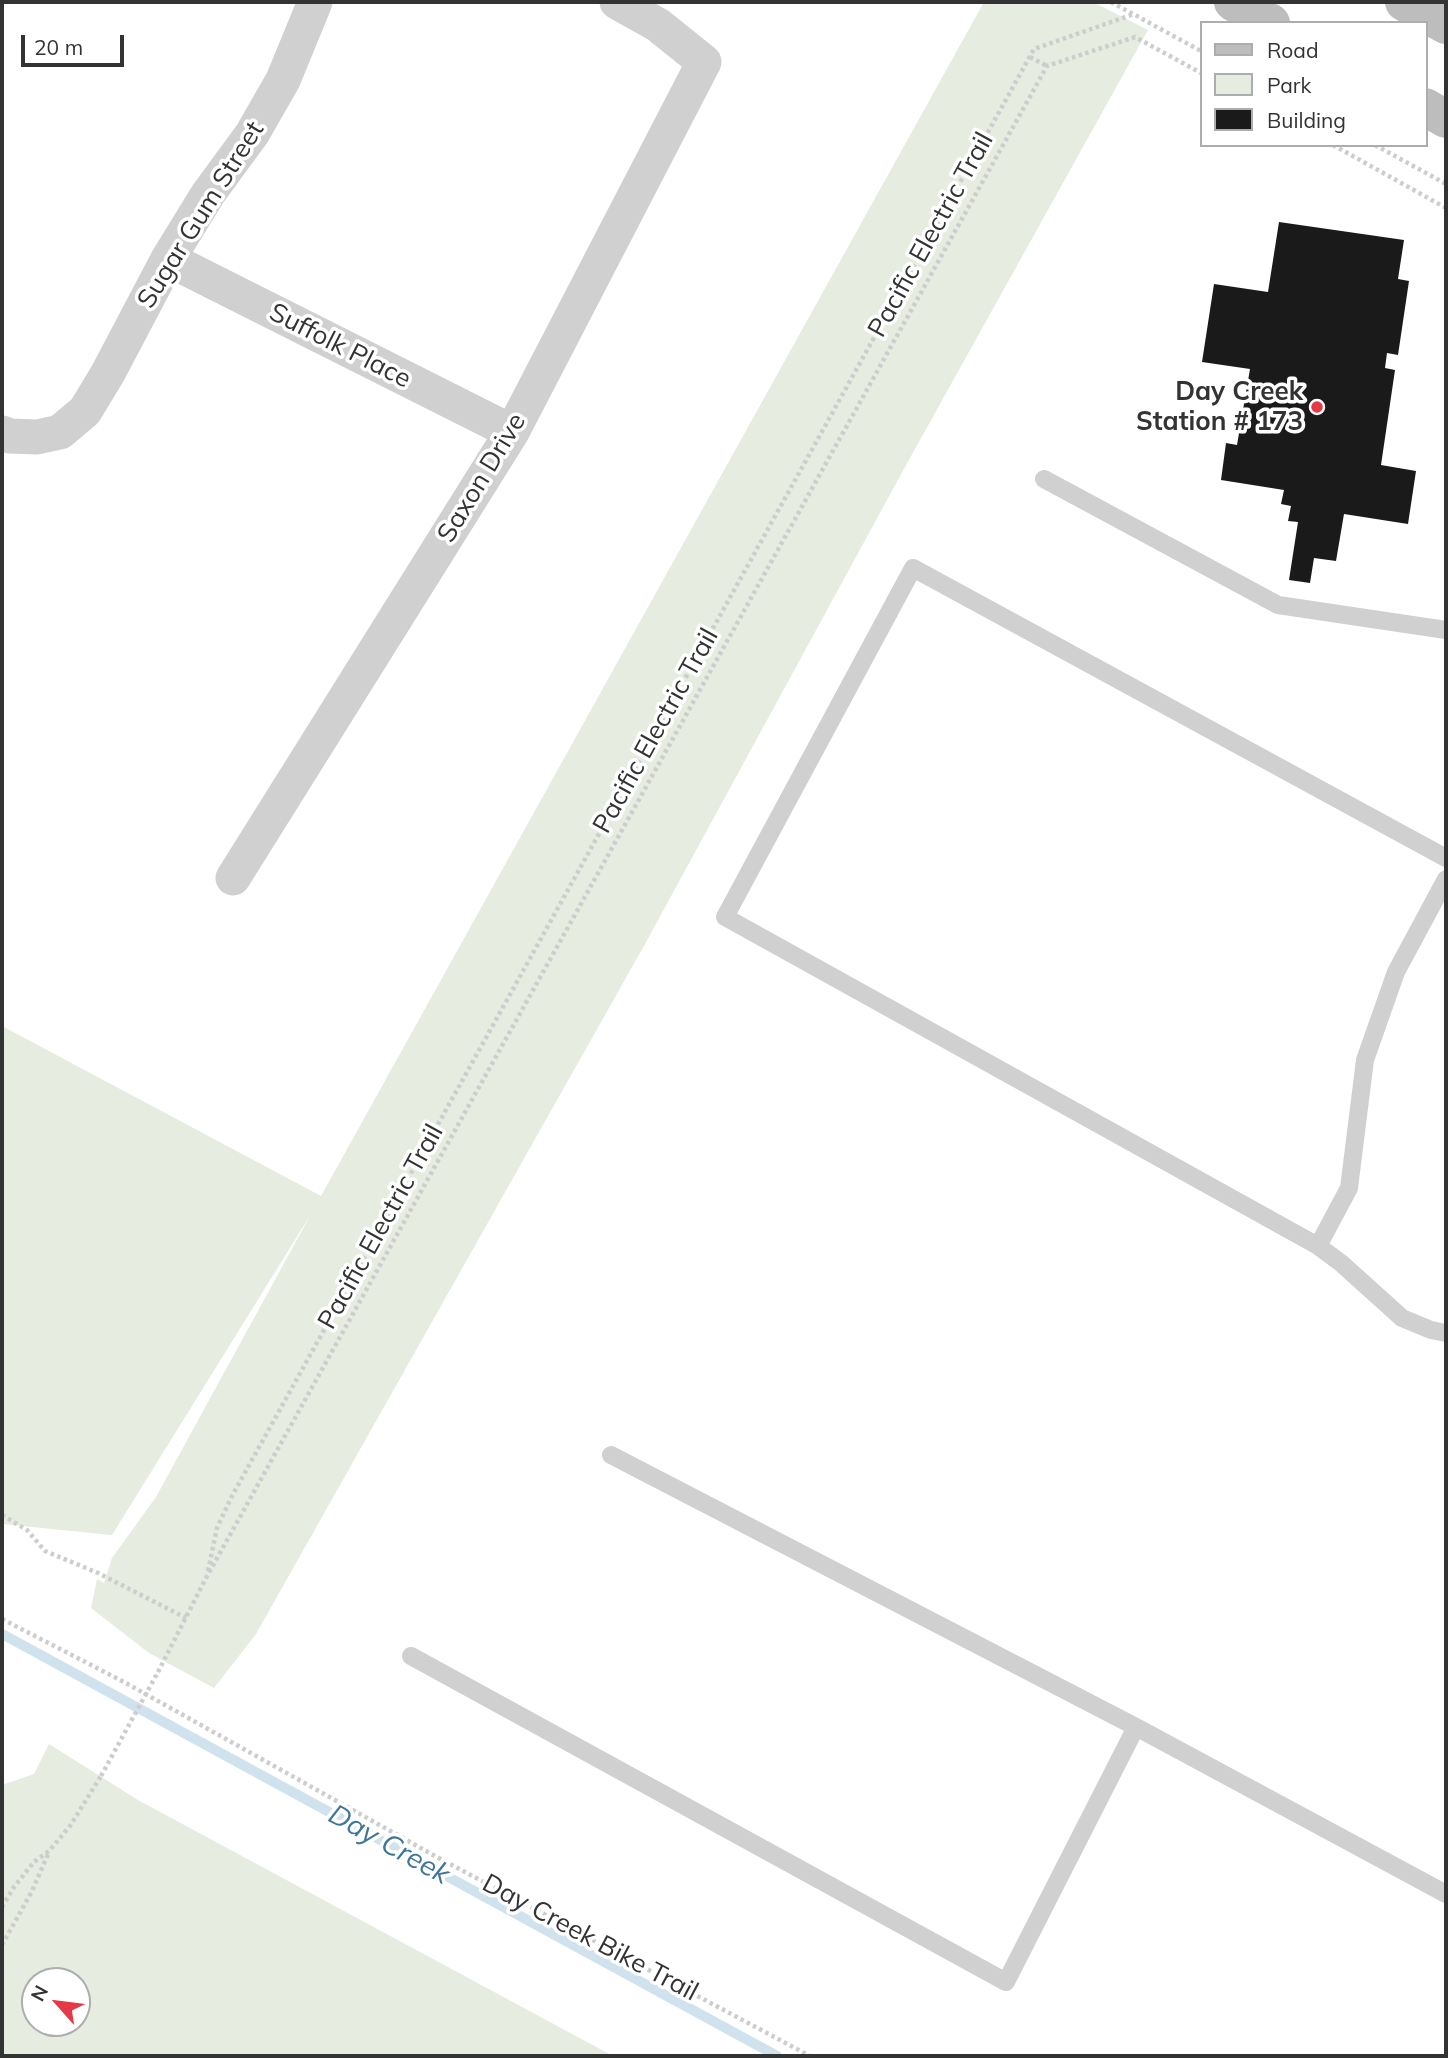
<!DOCTYPE html>
<html>
<head>
<meta charset="utf-8">
<style>
	body { margin:0 }
	#map { position:relative; width:1448px; height:2058px; overflow:hidden; background:#fff; font-family:Mulish,sans-serif }
	canvas { display:block }
	.frame { position:absolute; inset:0; border:4px solid #333; pointer-events:none }
	.legend { position:absolute; left:1200px; top:21px; width:228px; height:126px; box-sizing:border-box; background:#fff; border:2px solid #adadad; margin:0; padding:9px 12px; list-style:none; font-size:21px; color:#333 }
	.legend li { display:flex; align-items:center; gap:14px; height:35px }
	.legend b { width:35px; border:2px solid #adadad }
	.north { position:absolute; left:21px; top:1967px; width:70px; height:70px; box-sizing:border-box; background:#fff; border:2px solid #adadad; border-radius:50%; rotate:298deg; font-size:19px; font-weight:700; line-height:28px; text-align:center; color:#333 }
	.north::after { content:''; display:block; margin:auto; width:24px; height:32px; background:#e63946; clip-path:polygon(50% 0,100% 100%,50% 72%,0 100%) }
	.scale { position:absolute; left:21px; top:35px; width:103px; height:32px; box-sizing:border-box; border:4px solid #333; border-top:0; padding-left:9px; font-size:21px; line-height:24px; white-space:nowrap; color:#333; -webkit-text-stroke:5px #fff; paint-order:stroke }
</style>
</head>
<body>
<div id="map">
<canvas width="1448" height="2058"></canvas>
<div class="frame"></div>
<ul class="legend">
<li><b style="height:9px;background:#bdbdbd"></b>Road</li>
<li><b style="height:19px;background:#e6ecdf"></b>Park</li>
<li><b style="height:19px;background:#1a1a1a"></b>Building</li>
</ul>
<div class="north">N</div>
<div class="scale">20 m</div>
</div>
<script>
const context = document.querySelector('canvas').getContext('2d');
context.lineJoin = 'round';
function fillPath(path, color) {
  context.fillStyle = color;
  context.fill(path, 'evenodd');
}
function poly(rows) {
  const path = new Path2D();
  for (const r of rows) {
    path.moveTo(r[0], r[1]);
    for (let i = 2; i < r.length; i += 2) path.lineTo(r[i], r[i + 1]);
  }
  return path;
}
function strokePath(path, color, width, dash) {
  context.strokeStyle = color;
  context.lineWidth = width;
  context.lineCap = dash ? 'butt' : 'round';
  context.setLineDash(dash || []);
  context.stroke(path);
}
function label(font, color, halo, rows, align = 'center') {
  context.font = font + ' Mulish,sans-serif';
  context.lineWidth = 7;
  context.setLineDash([]);
  context.textBaseline = 'middle';
  context.strokeStyle = halo;
  context.fillStyle = color;
  for (const [text, x, y, turn = 0] of rows) {
    context.save();
    context.translate(x, y);
    context.rotate((+turn || 0) * Math.PI / 180);
    context.textAlign = isNaN(turn) ? turn : align;
    if (halo) context.strokeText(text, 0, 0);
    context.fillText(text, 0, 0);
    context.restore();
  }
}
const green = poly([
	[984,2,1093,2,1148,30,905,467,645,944,256,1634,214,1688,149,1653,91,1608,97,1579,104,1583,112,1558,156,1497,311,1214,112,1535,2,1524,2,1026,321,1196],
	[49,1744,138,1800,613,2056,2,2056,2,1785,34,1774],
	[35,1981,77,1981,77,2023,35,2023]
]);
const stream = poly([
	[2,1634,777,2056]
]);
const building = poly([
	[1279,222,1404,240,1398,279,1409,281,1398,355,1387,353,1385,368,1395,370,1381,465,1416,471,1408,524,1344,514,1336,561,1314,558,1310,583,1289,580,1298,522,1288,521,1291,506,1281,504,1284,490,1221,480,1226,443,1237,445,1250,369,1202,362,1214,284,1268,292]
]);
const path = poly([
	[1111,2,1201,51],
	[1030,57,1047,66],
	[1333,145,1446,208],
	[1375,145,1446,184],
	[2,1515,27,1530,45,1551,98,1573,186,1618],
	[208,1571,217,1528,232,1496,1034,49,1134,14],
	[2,1619,124,1682,435,1856,810,2056],
	[158,1672,206,1578,1047,66,1135,37,1201,73],
	[2,1907,14,1887,34,1862,49,1851,70,1826,101,1776],
	[2,1945,32,1891,49,1852]
]);
const service = poly([
	[1044,479,1278,605,1446,630],
	[1446,858,913,568,725,917,1318,1246,1341,1263,1402,1318,1431,1330,1446,1333],
	[1318,1246,1349,1188,1365,1060,1396,972,1446,879],
	[611,1455,1136,1727,1446,1894],
	[411,1656,1006,1982,1136,1727]
]);
const minor = poly([
	[168,259,512,432],
	[2,433,10,436,37,437,60,432,85,411,108,373,168,259,208,194,252,134,283,80,315,2],
	[233,878,512,432,704,62,658,25,617,2]
]);
const secondary = poly([
	[1233,2,1271,23],
	[1404,2,1446,25],
	[1425,107,1446,119]
]);
const pathBridge = poly([
	[101,1776,158,1672]
]);
const markers = [
	[1317,407,7,"#e63946"]
];
const streetNames = [
	["Sugar Gum Street",201,215,-58],
	["Pacific Electric Trail",931,235,-61],
	["Suffolk Place",340,346,27],
	["Saxon Drive",482,478,-59],
	["Pacific Electric Trail",656,731,-61],
	["Pacific Electric Trail",381,1227,-61],
	["Day Creek Bike Trail",590,1938,28]
];
const poiNames = [
	["Day Creek",1303,392],
	["Station # 173",1303,422]
];
const waterNames = [
	["Day Creek",389,1845,29]
];
fillPath(green, '#e6ecdf');
strokePath(stream, '#cfe2ee', 10);
fillPath(building, '#1a1a1a');
strokePath(path, '#cdcdcd', 4.5, [3.5, 3.5]);
strokePath(service, '#d0d0d0', 18);
strokePath(minor, '#d0d0d0', 35);
strokePath(secondary, '#bdbdbd', 38);
strokePath(pathBridge, '#cdcdcd', 4.5, [3.5, 3.5]);
for (const [x, y, r, color] of markers) {
  const dot = new Path2D();
  dot.arc(x, y, r, 0, 2 * Math.PI);
  context.fillStyle = color;
  context.fill(dot);
  strokePath(dot, '#fff', 2.5);
}
label('26px', '#333', '#fff', streetNames);
label('bold 26px', '#333', '#fff', poiNames, 'right');
label('italic 28px', '#3f7597', '#fff', waterNames);
</script>
</body>
</html>
